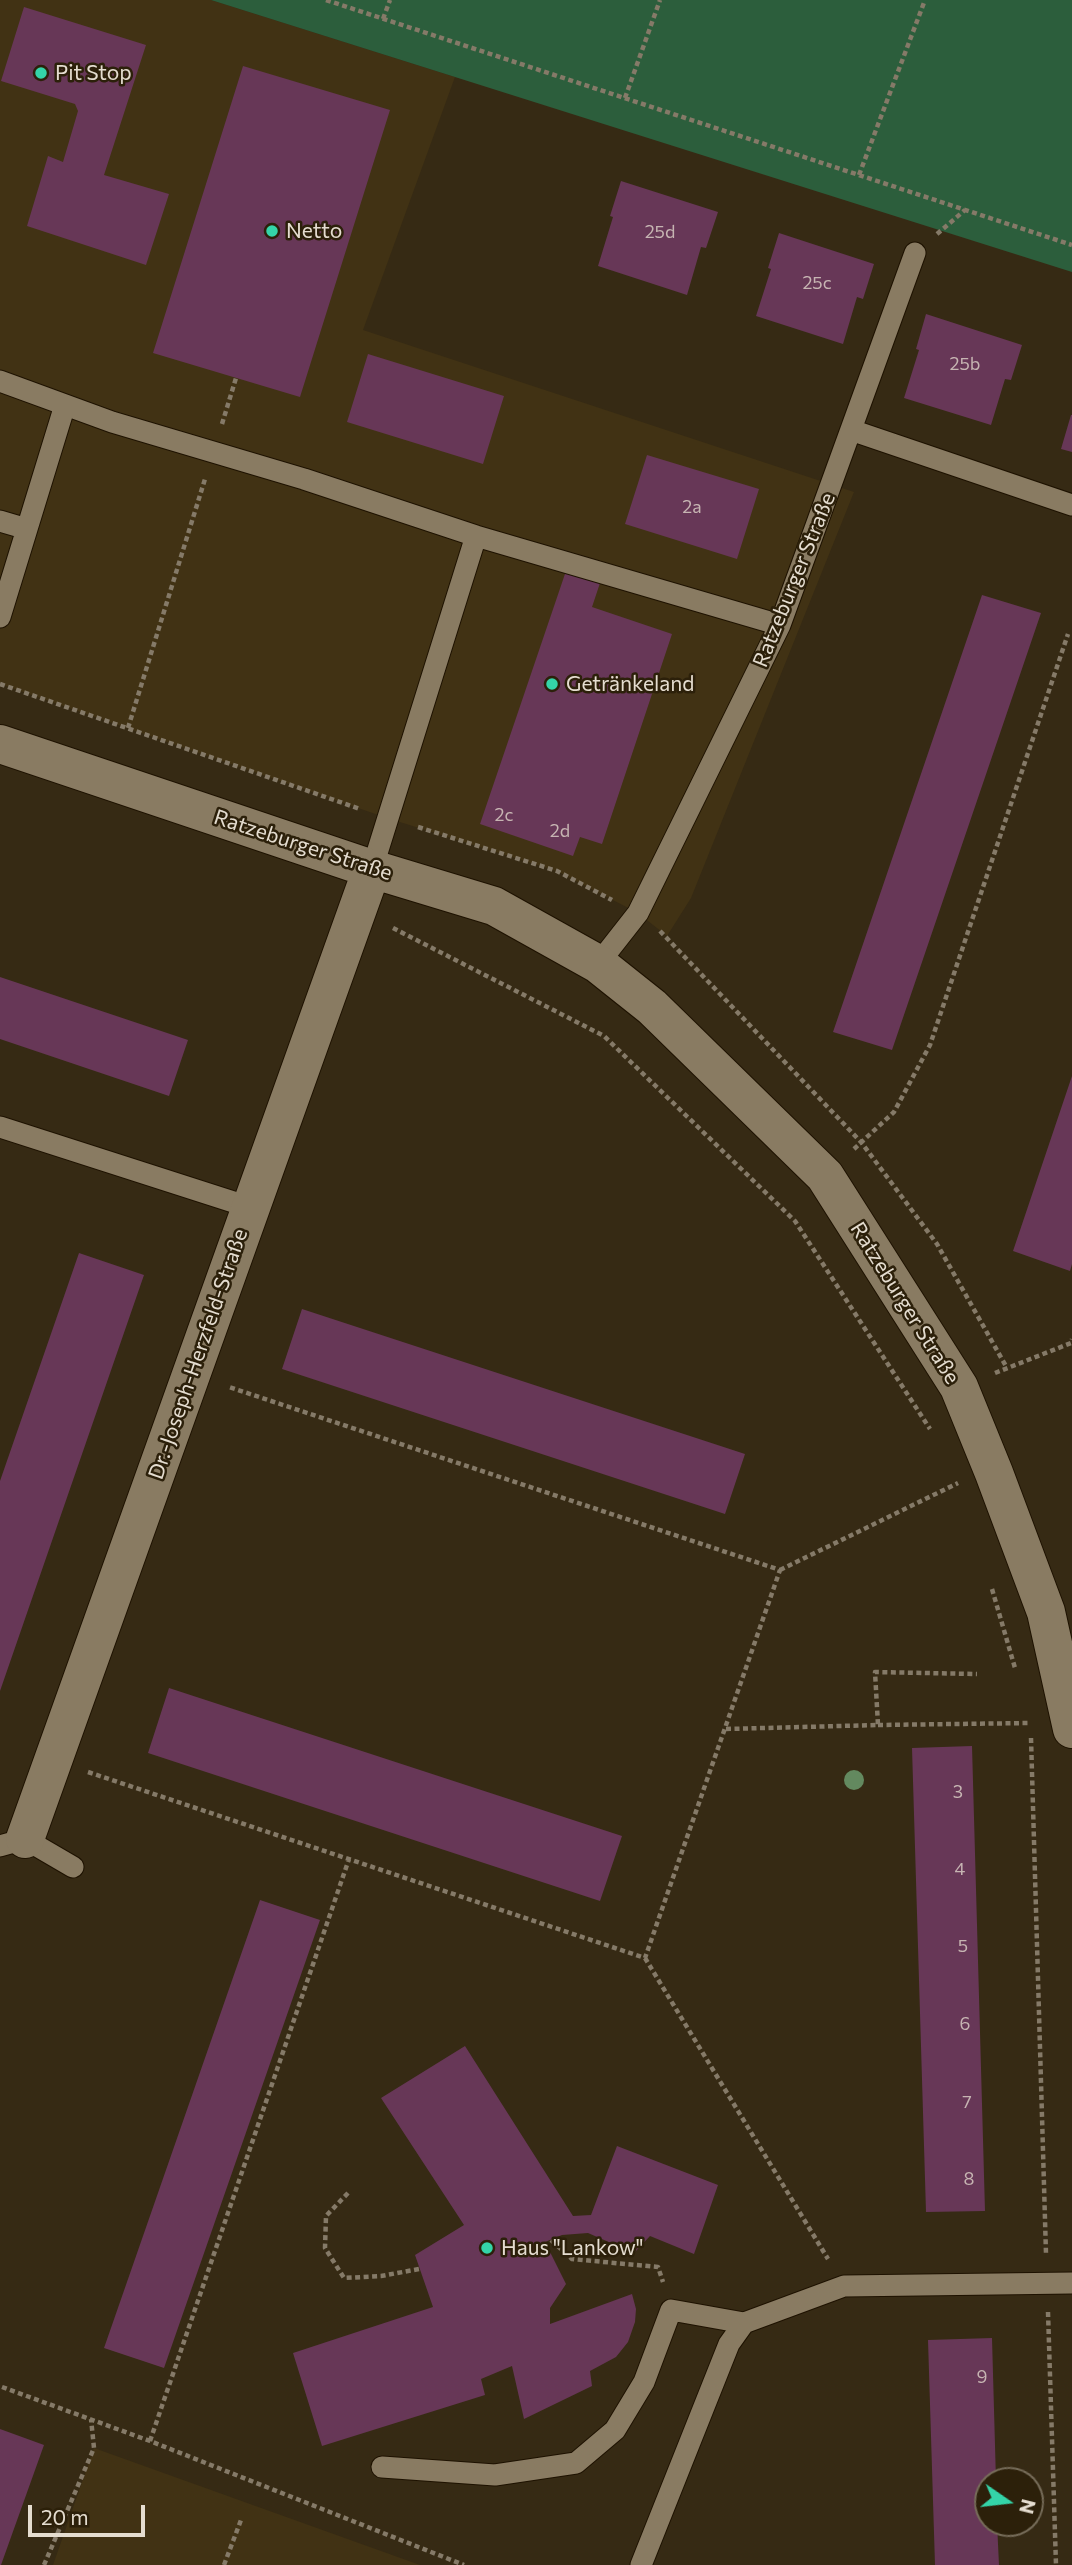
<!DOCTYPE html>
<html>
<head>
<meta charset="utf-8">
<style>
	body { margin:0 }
	#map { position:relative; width:1072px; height:2565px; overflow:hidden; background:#362a14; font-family:Commissioner,sans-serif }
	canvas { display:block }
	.north { position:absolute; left:974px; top:2467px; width:70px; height:70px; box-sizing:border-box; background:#2c200a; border:2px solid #766c59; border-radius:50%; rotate:104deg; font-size:19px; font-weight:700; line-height:28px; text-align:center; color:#e5ddd0 }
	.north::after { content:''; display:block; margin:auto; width:24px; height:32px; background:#34d4a8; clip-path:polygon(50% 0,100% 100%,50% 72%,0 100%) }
	.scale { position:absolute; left:28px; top:2505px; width:117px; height:32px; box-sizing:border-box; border:4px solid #e5ddd0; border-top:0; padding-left:9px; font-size:21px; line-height:24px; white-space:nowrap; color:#e5ddd0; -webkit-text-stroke:5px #2c200a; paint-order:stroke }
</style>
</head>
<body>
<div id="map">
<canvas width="1072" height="2565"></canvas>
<div class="north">N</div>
<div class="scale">20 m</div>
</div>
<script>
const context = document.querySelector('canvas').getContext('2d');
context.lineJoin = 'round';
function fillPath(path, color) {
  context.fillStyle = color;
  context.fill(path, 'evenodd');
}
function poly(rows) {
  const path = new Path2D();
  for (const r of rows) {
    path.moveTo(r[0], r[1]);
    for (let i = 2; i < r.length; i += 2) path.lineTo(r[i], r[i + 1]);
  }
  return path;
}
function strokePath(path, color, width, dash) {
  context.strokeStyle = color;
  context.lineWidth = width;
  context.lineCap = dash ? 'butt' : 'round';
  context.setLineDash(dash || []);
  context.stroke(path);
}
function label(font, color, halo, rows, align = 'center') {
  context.font = font + ' Commissioner,sans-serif';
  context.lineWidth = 5;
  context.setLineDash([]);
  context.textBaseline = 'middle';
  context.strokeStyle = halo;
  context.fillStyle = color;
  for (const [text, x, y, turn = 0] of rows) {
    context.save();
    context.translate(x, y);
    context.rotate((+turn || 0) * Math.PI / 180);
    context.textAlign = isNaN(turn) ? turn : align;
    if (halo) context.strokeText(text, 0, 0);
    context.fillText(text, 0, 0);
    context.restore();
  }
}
const built = poly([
	[0,0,211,0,455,77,363,330,854,492,691,898,667,936,638,913,557,871,387,818,0,684],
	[94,2448,420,2565,53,2565]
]);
const green = poly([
	[211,0,1072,0,1072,272,455,77]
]);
const building = poly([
	[24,7,146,45,104,175,169,194,146,265,27,226,48,156,63,162,78,111,75,104,1,81],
	[243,66,390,110,300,397,153,353],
	[621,181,718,212,706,248,701,247,687,295,598,266,613,217,610,216],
	[779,233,874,264,863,299,857,297,843,344,756,316,771,269,768,268],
	[926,314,1022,345,1011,380,1005,379,991,425,904,398,919,350,916,349],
	[368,354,504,396,483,464,347,422],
	[1071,415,1072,415,1072,452,1061,449],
	[647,455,759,489,737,559,625,524],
	[567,568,601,580,592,607,672,634,602,844,580,837,573,856,480,824],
	[982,595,1041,613,892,1050,833,1032],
	[0,977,188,1040,169,1096,0,1039],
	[1072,1076,1072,1264,1070,1271,1013,1251],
	[79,1253,144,1275,0,1691,0,1481],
	[302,1309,745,1454,725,1514,282,1369],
	[169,1688,622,1836,600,1901,148,1753],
	[972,1746,985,2211,926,2212,912,1748],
	[260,1900,320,1920,164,2368,104,2348],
	[465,2046,573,2216,591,2215,617,2146,718,2185,694,2254,650,2236,634,2253,588,2233,562,2235,545,2242,566,2284,550,2308,550,2324,632,2294,636,2309,635,2322,628,2342,616,2357,590,2371,592,2386,524,2419,512,2366,481,2379,485,2395,322,2446,293,2353,433,2307,415,2255,464,2225,381,2098],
	[992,2338,996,2481,988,2481,988,2523,997,2523,999,2565,935,2565,928,2340],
	[0,2429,44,2445,1,2565,0,2565]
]);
const path = poly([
	[326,0,1072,245],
	[383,19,390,0],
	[625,98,660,0],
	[859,175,925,0],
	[937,234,965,210],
	[222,424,236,378],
	[0,684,360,809],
	[128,728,205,479],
	[418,827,557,871,612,900],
	[393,928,604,1036,795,1221,930,1429],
	[660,931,861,1142,937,1244,1007,1368],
	[854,1149,894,1112,930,1045,1068,634],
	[995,1373,1071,1343,1072,1339],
	[780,1570,958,1483],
	[992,1589,1015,1668],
	[878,1725,1031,1723],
	[726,1729,878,1725,875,1672,977,1674],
	[1031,1738,1046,2254],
	[88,1772,645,1958,780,1570,229,1387],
	[645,1958,828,2259],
	[348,2193,326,2216,325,2248,344,2278,381,2276,419,2269],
	[551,2240,572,2259,658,2267,663,2282],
	[1048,2312,1056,2565],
	[2,2387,150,2441,464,2565],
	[150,2441,349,1859],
	[44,2565,94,2448,91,2419],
	[224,2565,241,2520]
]);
const service = poly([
	[0,381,112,422,304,479,476,536],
	[851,430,1072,505],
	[0,521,27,529],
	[0,617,65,405],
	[372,869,476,536,780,625],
	[598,964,638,913,780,625,915,253],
	[0,1127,249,1207],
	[0,1846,25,1839,73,1867],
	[382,2467,495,2475,576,2463,615,2430,644,2382,671,2310,744,2323],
	[641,2565,729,2344,744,2323,844,2286,1072,2283]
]);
const minor = poly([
	[0,744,372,869,494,906,598,964,652,1007,825,1176,959,1387,994,1473,1046,1612,1072,1729],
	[25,1839,372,869]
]);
const trees = [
	[854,1780]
];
const markers = [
	[41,73,7,"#34d4a8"],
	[272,231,7,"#34d4a8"],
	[552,684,7,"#34d4a8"],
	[487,2248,7,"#34d4a8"]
];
const numberNames = [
	["25d",660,232],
	["25c",817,283],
	["25b",965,364],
	["2a",692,507],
	["2c",504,815],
	["2d",560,831],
	["3",958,1792],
	["4",960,1869],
	["5",963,1946],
	["6",965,2024],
	["7",967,2102],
	["8",969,2179],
	["9",982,2377]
];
const poiNames = [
	["Pit Stop",55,73],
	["Netto",286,231],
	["Getränkeland",566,684],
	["Haus \"Lankow\"",501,2248]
];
const streetNames = [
	["Ratzeburger Straße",794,580,-68],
	["Ratzeburger Straße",303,845,18],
	["Ratzeburger Straße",905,1303,58],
	["Dr.-Joseph-Herzfeld-Straße",198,1354,-71]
];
fillPath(built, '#413214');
fillPath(green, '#2c5e3c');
fillPath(building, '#673757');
strokePath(service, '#1e1200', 23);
strokePath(minor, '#1e1200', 40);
strokePath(path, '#857a68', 4.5, [5, 3.5]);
strokePath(service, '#897b62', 21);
strokePath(minor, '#897b62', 38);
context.fillStyle = '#63895f';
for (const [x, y] of trees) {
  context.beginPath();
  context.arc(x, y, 10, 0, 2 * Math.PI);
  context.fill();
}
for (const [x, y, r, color] of markers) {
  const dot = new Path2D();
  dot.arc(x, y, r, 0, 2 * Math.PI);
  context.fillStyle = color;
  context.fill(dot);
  strokePath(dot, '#2c200a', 2.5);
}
label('18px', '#c6b4b2', null, numberNames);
label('21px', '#e5ddd0', '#2c200a', poiNames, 'left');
label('21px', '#e5ddd0', '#2c200a', streetNames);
</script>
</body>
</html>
